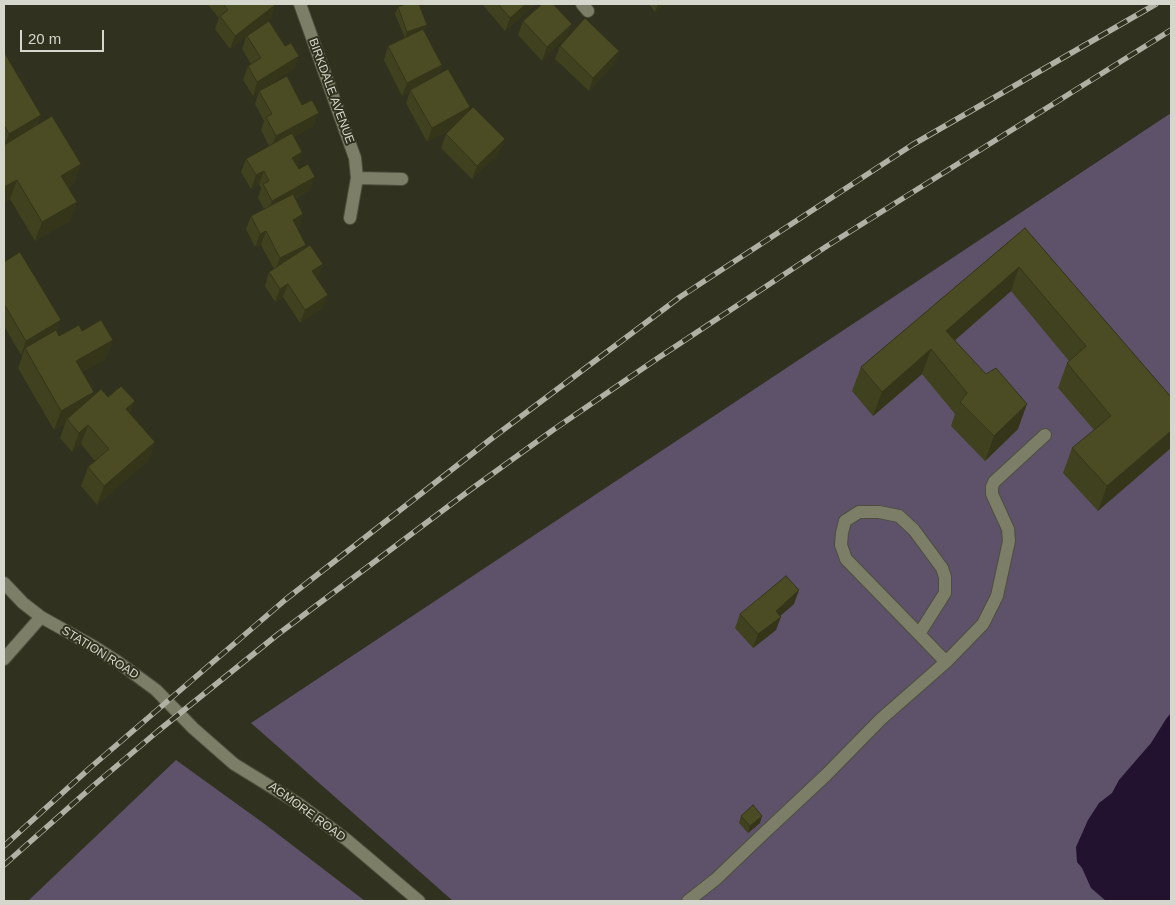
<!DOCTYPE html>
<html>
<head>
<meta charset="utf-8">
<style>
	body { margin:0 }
	#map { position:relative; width:1175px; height:905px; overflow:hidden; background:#30311e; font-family:Helvetica,sans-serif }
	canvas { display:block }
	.frame { position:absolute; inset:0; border:5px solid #d6d7cc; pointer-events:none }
	.scale { position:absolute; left:20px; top:30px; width:84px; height:22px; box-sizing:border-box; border:2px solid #d6d7cc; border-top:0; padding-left:6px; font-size:15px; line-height:18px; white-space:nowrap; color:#d6d7cc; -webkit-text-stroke:4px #30311e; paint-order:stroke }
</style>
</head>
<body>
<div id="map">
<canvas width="1175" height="905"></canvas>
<div class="frame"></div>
<div class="scale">20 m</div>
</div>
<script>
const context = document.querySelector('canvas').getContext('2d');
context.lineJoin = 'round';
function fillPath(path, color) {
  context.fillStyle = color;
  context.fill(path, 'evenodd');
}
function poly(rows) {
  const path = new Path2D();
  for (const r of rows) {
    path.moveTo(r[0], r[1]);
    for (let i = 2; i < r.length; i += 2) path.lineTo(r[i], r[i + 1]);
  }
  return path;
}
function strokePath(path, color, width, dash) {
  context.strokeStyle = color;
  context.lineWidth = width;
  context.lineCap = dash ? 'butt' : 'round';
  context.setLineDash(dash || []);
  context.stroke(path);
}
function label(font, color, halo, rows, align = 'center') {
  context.font = font + ' Helvetica,sans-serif';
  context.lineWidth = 4;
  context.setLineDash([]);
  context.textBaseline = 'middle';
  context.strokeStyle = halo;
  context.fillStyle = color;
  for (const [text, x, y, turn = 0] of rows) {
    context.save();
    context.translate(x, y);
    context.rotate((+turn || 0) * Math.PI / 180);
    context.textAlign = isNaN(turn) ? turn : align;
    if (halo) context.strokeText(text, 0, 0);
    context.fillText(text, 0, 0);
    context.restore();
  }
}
const green = poly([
	[1171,113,1171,901,453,901,251,723],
	[176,760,266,825,365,901,28,901]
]);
const water = poly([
	[1171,713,1171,901,1106,901,1091,888,1082,868,1077,862,1076,847,1088,820,1099,803,1112,793,1119,780,1151,743,1166,719]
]);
const minor = poly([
	[300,4,355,158,357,178,350,218],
	[582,4,588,11],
	[357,178,402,179],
	[4,583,23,603,41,617,93,646,118,662,156,690,193,728,234,764,299,804,347,840,419,901],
	[919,634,945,593,945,577,942,568,914,530,899,516,879,512,859,512,845,521,842,533,841,545,846,559,919,634,946,662],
	[4,659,41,617],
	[688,901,716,879,762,835,826,775,881,719,946,662,983,624,997,596,1009,541,1008,529,992,494,992,487,994,482,1045,435]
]);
const rail = poly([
	[4,846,91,767,285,600,491,439,680,297,912,145,1156,4],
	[4,865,93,786,158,731,277,635,470,490,553,430,658,358,827,246,1171,30]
]);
const wall = poly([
	[208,4,275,4,275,5,271,18,251,33,285,46,299,56,294,69,267,86,314,126,294,137,302,152,298,165,297,166,310,190,295,199,303,214,299,227,297,228,304,249,323,264,318,278,317,278,323,308,300,323,283,297,275,302,265,286,269,272,274,269,261,245,255,247,246,229,251,216,264,209,258,198,261,188,259,184,251,189,241,172,246,159,269,146,261,130,264,121,255,104,259,91,253,96,243,80,248,66,251,64,242,49,246,37,230,49,215,29,219,18,208,5],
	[482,4,535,4,534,6,505,31],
	[649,4,666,4,655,12],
	[398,7,424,31,442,65,438,74,468,113,500,152,472,179,441,148,446,134,454,127,427,142,406,103,410,92,402,96,384,60,388,46,405,38,395,14],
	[523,21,572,24,542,61,518,35],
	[560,46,619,51,614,64,589,91,555,59],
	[4,52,41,115,37,125,81,164,74,184,68,187,77,202,70,221,35,241,10,199,4,202],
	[1025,228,1171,397,1098,511,1063,473,1072,448,1094,430,1058,388,1067,363,1069,361,1011,291,955,340,1018,429,985,461,951,426,955,414,922,374,873,416,852,391,861,367],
	[4,262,59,336,82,331,113,340,106,359,82,372,94,392,91,398,108,397,135,401,130,413,155,442,148,461,97,505,81,486,88,467,95,461,81,444,72,452,60,438,65,424,54,430,18,368,23,354,21,355,4,326],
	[794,604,780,616,776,630,753,648,735,628,740,614],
	[741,816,760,823,748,833,739,823]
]);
const shadedWall = poly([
	[526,4,535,4,534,6,505,31,510,18],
	[658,4,666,4,655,12],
	[275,5,271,18,230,49,235,36],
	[572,24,567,37,542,61,547,47],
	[427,25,424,31,405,39,407,32],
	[619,51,614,64,589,91,593,78],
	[299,56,294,69,253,96,257,82],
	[442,65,437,78,410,90,410,92,402,96,407,83],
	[470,107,465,120,427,142,432,128],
	[319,113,314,126,271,149,276,136],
	[41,115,36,129,4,147,9,134],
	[505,139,500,152,472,179,477,166],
	[302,152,298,165,287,171,292,158],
	[81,164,74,184,54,195,61,176],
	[264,171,259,184,251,189,256,175],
	[315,177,310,190,267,214,272,201],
	[17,180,10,199,4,202,4,187],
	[77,202,70,221,35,241,42,222],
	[303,214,299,227,288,233,293,220],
	[266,231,261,245,255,247,260,234],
	[306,245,301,258,275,272,280,258],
	[323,264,318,278,307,285,312,271],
	[1019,267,1011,291,938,355,946,331],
	[288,284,283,297,275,302,280,289],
	[328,295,323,308,300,323,305,310],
	[61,320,57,333,25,348,23,354,21,355,26,341],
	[113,340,106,359,69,380,76,361],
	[931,349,922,374,873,416,882,392],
	[94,392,87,411,67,419,65,424,54,430,61,411],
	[135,401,128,421,126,409],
	[1027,404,1018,429,985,461,994,436],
	[88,425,81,444,72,452,79,433],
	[1171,431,1171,448,1098,511,1107,486],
	[155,442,148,461,97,505,104,486],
	[799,590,794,604,772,623,781,617,776,630,753,648,758,634,776,611],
	[762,816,760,823,748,833,750,826]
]);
const building = poly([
	[223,4,275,4,275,5,235,36,220,16,228,10,223,4],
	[406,4,419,4,427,25,407,32,398,7,406,4],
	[498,4,526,4,510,18,498,4],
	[542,4,553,4,572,24,547,47,523,21,542,4],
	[585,18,619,51,593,78,560,46,585,18],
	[269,21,285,46,291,43,299,56,257,82,248,66,261,58,247,36,269,21],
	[423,29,442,65,407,83,388,46,423,29],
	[4,52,41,115,9,134,4,125,4,52],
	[448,69,470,107,432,128,410,90,448,69],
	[287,76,302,105,312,100,319,113,276,136,266,117,272,114,259,91,287,76],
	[473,107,505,139,477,166,446,134,473,107],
	[52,116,81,164,61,176,77,202,42,222,17,180,4,187,4,145,52,116],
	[292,133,302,152,292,158,299,169,308,164,315,177,272,201,263,184,269,181,264,171,256,175,246,159,292,133],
	[293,194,303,214,293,220,306,245,280,258,266,231,260,234,251,216,293,194],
	[1025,228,1171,397,1171,431,1107,486,1072,448,1111,416,1067,363,1086,346,1019,267,946,331,986,374,996,368,1027,404,994,436,960,402,967,393,931,349,882,392,861,367,1025,228],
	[310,245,323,264,312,271,328,295,305,310,288,284,280,289,269,272,310,245],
	[20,252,61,320,26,341,4,304,4,262,20,252],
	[101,320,113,340,76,361,94,392,61,411,25,348,56,330,59,336,79,325,82,331,101,320],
	[121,386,135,401,126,409,155,442,104,486,88,467,109,449,88,425,79,433,67,419,101,389,108,397,121,386],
	[786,576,799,590,776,611,781,617,758,634,740,614,786,576],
	[753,805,762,816,750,826,741,816,753,805]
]);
const streetNames = [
	["BIRKDALE AVENUE",331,91,70],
	["STATION ROAD",100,653,32],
	["AGMORE ROAD",307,812,36]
];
fillPath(green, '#5e526a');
fillPath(water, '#221230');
strokePath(minor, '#4d4e3e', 14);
strokePath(minor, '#7c7e68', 12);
strokePath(rail, '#b0b1a4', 5.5);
strokePath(rail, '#30311e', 4, [11]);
fillPath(wall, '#40411f');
fillPath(shadedWall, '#343519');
fillPath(building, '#4b4c24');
strokePath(building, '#343519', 1);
label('12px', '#d6d7cc', '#30311e', streetNames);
</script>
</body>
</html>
